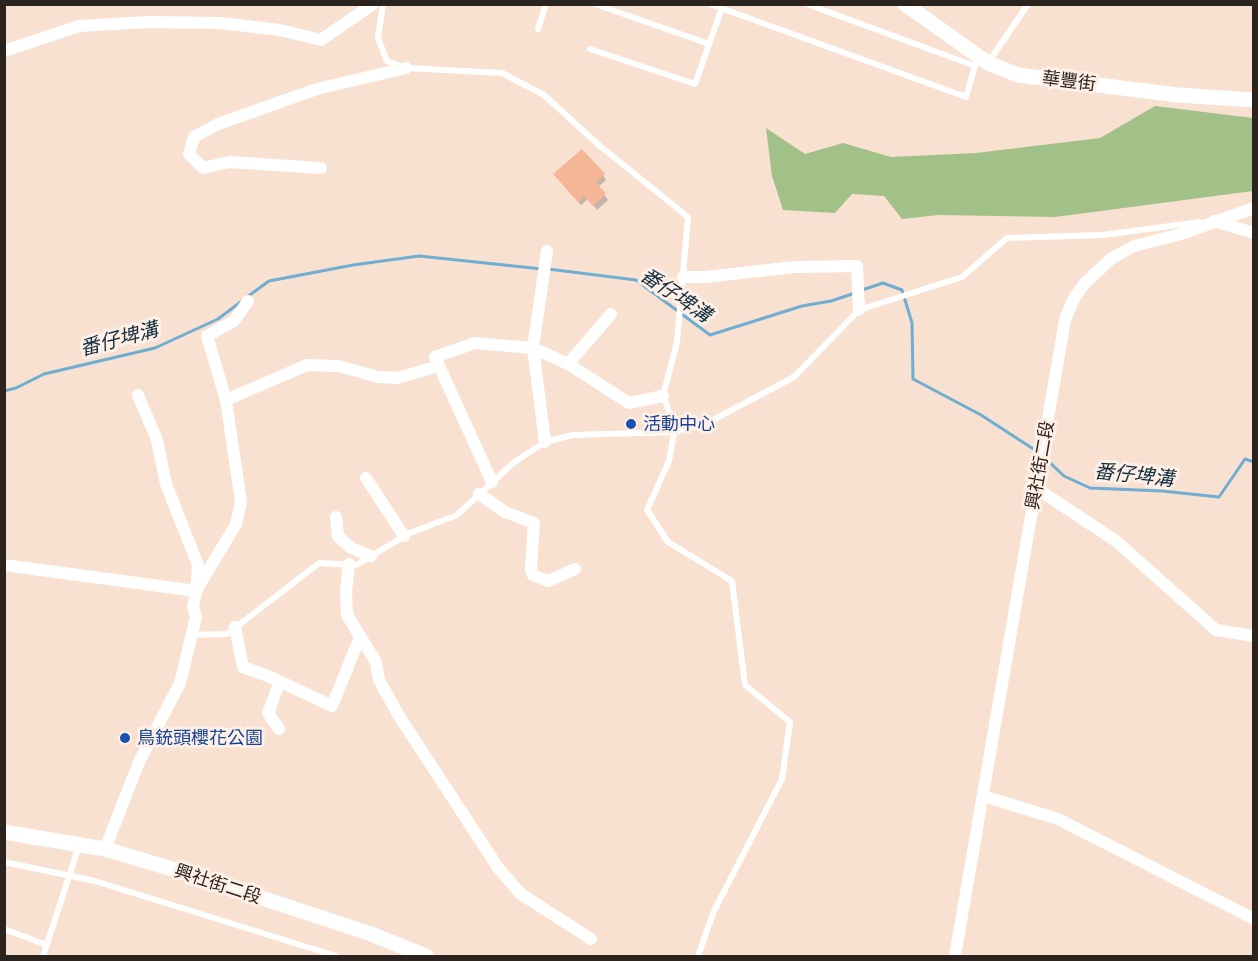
<!DOCTYPE html>
<meta charset="utf-8">
<style>
body{margin:0}
#map{position:relative;width:1258px;height:961px;overflow:hidden;background:#f8e1d0;font-family:"Exo 2",sans-serif}
canvas{display:block}
.frame{position:absolute;inset:0;border:6px solid #2b231d;pointer-events:none}
</style>
<div id="map">
<canvas width="1258" height="961"></canvas>
<div class="frame"></div>
</div>
<script>
const ctx = document.querySelector('canvas').getContext('2d');
ctx.lineJoin = 'round';
function fillPath(path, color) {
  ctx.fillStyle = color;
  ctx.fill(path, 'evenodd');
}
function poly(rows) {
  const path = new Path2D();
  for (const r of rows) {
    path.moveTo(r[0], r[1]);
    for (let i = 2; i < r.length; i += 2) path.lineTo(r[i], r[i + 1]);
  }
  return path;
}
function stroke(path, color, width, dash) {
  ctx.strokeStyle = color;
  ctx.lineWidth = width;
  ctx.lineCap = dash ? 'butt' : 'round';
  ctx.setLineDash(dash || []);
  ctx.stroke(path);
}
function drawText(font, color, halo, rows, align = 'center') {
  ctx.font = font + ' "Exo 2","Noto Sans TC",sans-serif';
  ctx.lineWidth = 6;
  ctx.setLineDash([]);
  ctx.textBaseline = 'middle';
  ctx.strokeStyle = halo;
  ctx.fillStyle = color;
  for (const [text, x, y, turn = 0] of rows) {
    ctx.save();
    ctx.translate(x, y);
    ctx.rotate((+turn || 0) * Math.PI / 180);
    ctx.textAlign = isNaN(turn) ? turn : align;
    if (halo) ctx.strokeText(text, 0, 0);
    ctx.fillText(text, 0, 0);
    ctx.restore();
  }
}
fillPath(poly([
 [1155,106,1253,118,1253,191,1055,217,938,215,902,219,884,196,852,194,835,213,783,210,772,176,766,128,805,154,843,143,891,157,976,153,1100,138]
]), '#a2c189');
fillPath(poly([
 [603,175,606,180,598,187,608,200,597,210,588,199,581,205,558,179]
]), '#0003');
stroke(poly([
 [548,269,636,280,710,335,802,306,831,301,855,293],
 [862,290,883,283,902,290,912,323,913,379,981,415,1038,452],
 [247,297,269,281,353,265,419,256,542,269],
 [4,391,16,388,44,374,155,348,218,319,242,301],
 [1045,458,1064,476,1090,488,1162,491,1219,497,1245,459,1254,462]
]), '#70add3', 3);
fillPath(poly([
 [582,149,605,174,596,182,606,194,593,206,584,196,578,202,553,174]
]), '#f5b698');
stroke(poly([
 [383,4,378,38,387,61,406,68,502,73,544,95,600,146,688,217,677,342,663,396,675,427,669,461,647,510,668,542,732,581,745,685,790,722,782,779,714,911,698,956],
 [595,4,709,44],
 [710,4,966,97,975,66,981,58],
 [807,4,975,66],
 [538,29,546,4],
 [590,49,695,84,723,5],
 [988,63,1028,4],
 [192,635,227,634,319,563,356,565,410,533,457,515,513,463,545,442,573,435,674,432,711,421,794,377,859,310,962,277,1007,238,1103,235,1200,222],
 [4,862,95,881,336,956],
 [4,929,47,945],
 [43,956,79,846]
]), '#fff', 6);
stroke(poly([
 [4,51,79,26,149,22,220,23,280,30,321,40,373,4],
 [321,168,229,162,203,168,189,154,194,137,218,124,317,89,406,68],
 [1214,221,1254,233],
 [683,277,706,277,795,267,857,266,859,310],
 [568,364,611,314],
 [138,395,157,440,166,484,198,565,196,591,236,524,241,502,226,400,207,336,234,321,248,301],
 [226,400,307,365,339,366,378,377,397,378,439,366],
 [545,442,533,348,547,251],
 [366,478,404,536],
 [492,482,435,357,475,343,533,348,568,364,629,403,663,396],
 [1036,488,1116,541,1216,630,1254,636],
 [479,494,505,512,534,523,531,569,533,575,548,581,575,569],
 [336,517,338,536,351,548,371,556],
 [349,564,346,591,347,615,376,662,379,680,399,716,499,869,521,894,591,939],
 [4,565,196,591,193,607,196,617,180,683,139,762,105,849],
 [235,627,243,667,268,676,332,706,360,637],
 [279,729,268,713,280,682],
 [983,796,1058,819,1254,919],
 [955,956,1065,320,1073,300,1084,284,1112,258,1134,246,1181,234,1254,208]
]), '#fff', 12);
stroke(poly([
 [905,4,988,63,1018,75,1178,95,1254,100],
 [4,832,105,849,189,874,371,934,426,956]
]), '#fff', 15);
for (const [x, y, r, color] of [
 [631,424,6,"#1a4fb4"],
 [125,738,6,"#1a4fb4"]
]) {
  const dot = new Path2D();
  dot.arc(x, y, r, 0, 2 * Math.PI);
  ctx.fillStyle = color;
  ctx.fill(dot);
  stroke(dot, '#fef0e6', 2);
}
drawText('18px', '#2b231d', '#fef0e6', [
 ["華豐街",1069,81,7],
 ["興社街二段",1040,465,-80],
 ["興社街二段",218,884,18]
]);
drawText('18px', '#164399', '#fef0e6', [
 ["活動中心",643,424],
 ["鳥銃頭櫻花公園",137,738]
], 'left');
drawText('italic 20px', '#112d3e', '#fef0e6', [
 ["番仔埤溝",676,295,34],
 ["番仔埤溝",119,339,-15],
 ["番仔埤溝",1134,475,6]
]);
</script>
